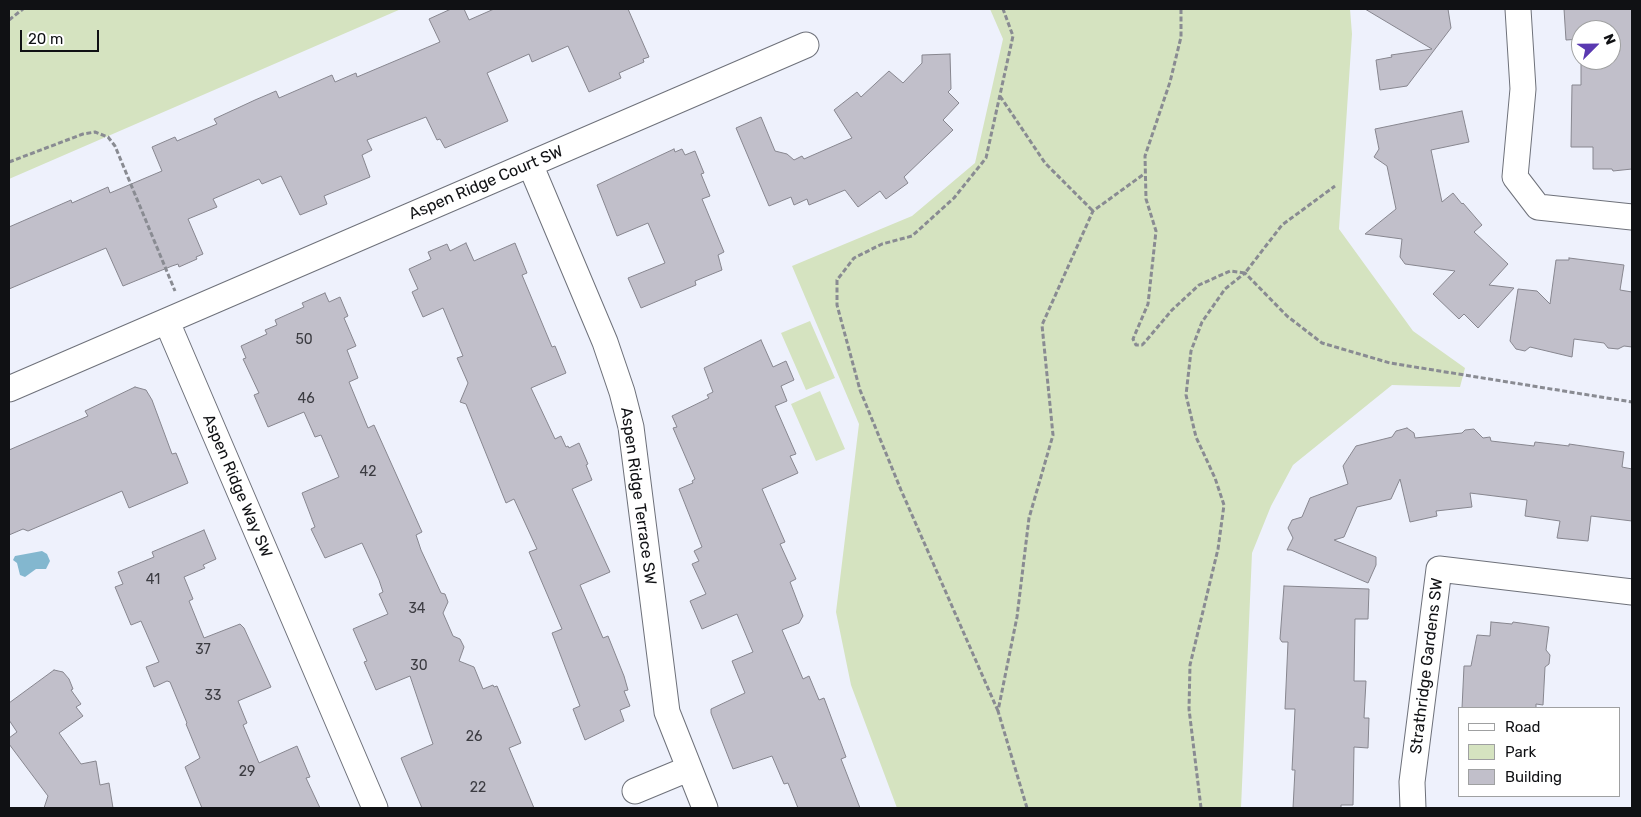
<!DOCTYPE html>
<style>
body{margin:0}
#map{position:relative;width:1641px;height:817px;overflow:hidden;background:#eef1fc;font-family:Rubik,sans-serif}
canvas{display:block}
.frame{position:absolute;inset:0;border:10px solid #101114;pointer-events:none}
.legend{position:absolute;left:1458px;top:707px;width:162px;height:90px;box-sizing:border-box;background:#fff;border:1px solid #9fa0a1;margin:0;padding:6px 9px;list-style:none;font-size:15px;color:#101114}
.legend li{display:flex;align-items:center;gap:10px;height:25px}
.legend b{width:25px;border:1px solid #9fa0a1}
.north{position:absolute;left:1571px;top:20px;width:50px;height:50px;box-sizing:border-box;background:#fff;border:1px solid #9fa0a1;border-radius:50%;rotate:67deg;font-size:14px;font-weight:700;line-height:20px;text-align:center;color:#101114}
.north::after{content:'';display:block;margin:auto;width:18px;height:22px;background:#5a39b1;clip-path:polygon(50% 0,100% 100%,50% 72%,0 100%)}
.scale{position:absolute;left:20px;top:30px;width:79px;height:22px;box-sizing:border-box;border:2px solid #101114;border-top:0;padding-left:6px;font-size:15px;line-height:18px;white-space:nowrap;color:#101114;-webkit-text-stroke:4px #fff;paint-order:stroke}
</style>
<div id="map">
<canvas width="1641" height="817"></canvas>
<div class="frame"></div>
<ul class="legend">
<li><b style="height:6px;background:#fff"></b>Road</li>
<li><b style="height:14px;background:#d5e3c0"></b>Park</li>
<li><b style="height:14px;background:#c1bfca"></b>Building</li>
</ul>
<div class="north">N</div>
<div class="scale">20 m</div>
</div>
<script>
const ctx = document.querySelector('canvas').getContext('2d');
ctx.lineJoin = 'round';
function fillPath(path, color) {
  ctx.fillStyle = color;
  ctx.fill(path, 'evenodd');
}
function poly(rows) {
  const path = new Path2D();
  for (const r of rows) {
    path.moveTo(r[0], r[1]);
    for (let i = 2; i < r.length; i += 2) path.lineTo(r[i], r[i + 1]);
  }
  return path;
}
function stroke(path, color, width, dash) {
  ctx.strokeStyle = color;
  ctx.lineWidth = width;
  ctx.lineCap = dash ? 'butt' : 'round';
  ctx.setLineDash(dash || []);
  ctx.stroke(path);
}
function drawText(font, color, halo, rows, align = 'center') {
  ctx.font = font + ' Rubik,sans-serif';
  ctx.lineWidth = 4;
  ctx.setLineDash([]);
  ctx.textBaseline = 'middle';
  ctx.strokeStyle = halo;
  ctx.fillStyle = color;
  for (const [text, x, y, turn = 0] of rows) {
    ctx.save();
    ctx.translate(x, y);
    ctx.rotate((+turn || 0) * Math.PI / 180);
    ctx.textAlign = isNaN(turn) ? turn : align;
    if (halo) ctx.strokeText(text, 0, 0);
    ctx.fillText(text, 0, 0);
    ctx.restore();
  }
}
fillPath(poly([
 [9,9,401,9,9,179],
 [990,9,1350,9,1352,34,1339,229,1413,331,1465,368,1460,387,1392,385,1293,465,1271,506,1252,553,1241,808,897,808,851,685,836,612,859,424,792,266,912,216,975,163,1003,39],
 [810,321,835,378,806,390,781,333],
 [820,391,845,449,816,461,791,404]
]), '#d5e3c0');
fillPath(poly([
 [42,551,47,554,50,561,46,569,36,569,25,577,20,575,17,563,13,560,15,556]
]), '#83b7cf');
const building = poly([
 [451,9,464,9,469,20,494,9,628,9,649,57,643,59,644,62,619,73,621,78,589,92,568,46,532,62,529,54,487,73,508,121,445,148,440,139,437,140,426,117,367,140,372,150,362,155,370,177,324,196,327,204,300,215,281,176,262,184,259,179,213,199,217,207,188,219,203,254,196,257,197,259,179,267,178,264,172,266,123,286,106,248,9,289,9,227,71,200,72,203,108,187,110,193,162,171,152,147,175,137,177,141,217,124,214,119,255,100,276,91,279,98,332,75,335,82,356,73,357,77,440,42,429,19,451,9],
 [1365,9,1448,9,1451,28,1407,86,1380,90,1376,60,1392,57,1391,55,1432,49,1365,9],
 [1564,9,1632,9,1632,169,1613,171,1612,169,1593,169,1593,147,1571,147,1572,85,1581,85,1581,39,1566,40,1564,9],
 [1581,30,1611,30,1611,60,1581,60,1581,30],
 [950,54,951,89,948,92,959,103,943,120,953,130,904,177,908,183,886,199,880,191,858,207,845,190,809,205,807,199,794,205,791,197,769,206,736,128,761,117,775,151,787,154,794,160,802,156,804,159,852,138,834,110,848,99,857,92,861,97,889,71,903,83,922,63,922,55,950,54],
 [1462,111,1469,142,1431,150,1442,202,1453,193,1462,204,1463,203,1482,225,1474,232,1508,264,1489,285,1514,288,1478,328,1464,314,1459,319,1433,294,1455,271,1405,264,1400,257,1402,239,1365,234,1396,209,1387,166,1374,157,1379,149,1375,129,1462,111],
 [674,149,675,152,682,149,685,155,695,151,704,173,701,174,710,196,702,199,724,252,718,255,722,270,695,281,696,285,641,308,628,278,665,263,648,223,617,236,597,185,674,149],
 [466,243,474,261,515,243,527,273,522,275,552,347,555,346,566,373,531,388,555,439,561,436,566,447,568,446,569,448,579,443,588,464,586,465,592,480,572,489,610,572,580,585,603,638,608,636,624,676,628,690,624,691,630,706,620,710,624,721,585,740,573,709,580,706,552,633,562,629,529,552,537,549,514,499,506,503,466,404,460,402,468,383,457,358,463,356,443,308,423,317,412,292,418,289,409,269,431,259,428,252,447,244,450,251,466,243],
 [1569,258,1624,265,1620,290,1632,292,1632,347,1624,346,1618,349,1608,348,1604,343,1574,339,1572,357,1530,347,1525,351,1516,349,1510,341,1518,289,1537,291,1550,304,1556,260,1569,260,1569,258],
 [325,293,329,302,340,297,348,316,344,318,356,346,347,350,358,378,349,382,368,428,374,425,422,532,416,535,421,550,441,593,445,594,448,602,443,613,453,636,460,639,464,647,459,661,474,667,483,689,493,685,494,687,497,686,521,743,509,748,534,808,422,808,403,763,401,758,433,744,410,676,376,690,364,662,367,661,353,629,388,614,379,594,383,592,379,580,362,543,325,558,311,529,315,527,302,493,339,477,321,435,315,437,304,412,268,427,254,395,259,393,243,359,246,358,241,346,267,334,265,330,277,325,275,320,304,307,302,303,325,293],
 [761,340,773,367,786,361,794,380,781,386,787,401,775,406,796,454,790,456,798,473,762,489,785,542,780,544,796,579,790,582,803,616,799,623,782,630,803,679,809,676,819,700,824,698,846,757,841,759,860,808,798,808,788,783,784,784,772,756,733,769,711,713,711,709,745,693,732,661,753,652,737,614,702,629,690,601,706,594,692,564,699,561,694,551,702,547,679,489,693,483,692,481,695,479,673,428,677,427,672,416,709,398,707,395,713,392,704,368,761,340],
 [135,387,146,390,152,400,172,454,176,453,188,483,129,508,122,491,28,531,23,529,9,535,9,450,88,416,85,411,135,387],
 [1407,428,1414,433,1415,438,1462,433,1465,430,1474,429,1483,438,1490,437,1491,441,1534,446,1535,442,1569,446,1569,444,1624,452,1622,467,1632,469,1632,521,1591,516,1588,541,1557,538,1560,521,1525,516,1527,500,1470,493,1472,507,1436,511,1437,516,1410,522,1400,479,1391,499,1357,507,1344,537,1334,540,1376,557,1376,565,1368,583,1291,550,1287,550,1293,538,1288,528,1292,520,1302,517,1310,498,1348,484,1343,466,1356,446,1392,437,1396,431,1407,428],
 [204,530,216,559,203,565,205,568,184,577,193,599,189,601,204,638,240,624,244,628,271,687,238,701,247,723,243,725,259,763,297,746,310,777,306,778,320,808,202,808,185,767,200,758,186,724,187,723,170,682,167,681,154,687,146,667,159,662,141,621,131,625,115,587,123,584,118,572,154,557,152,552,204,530],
 [1284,586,1369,589,1368,619,1355,619,1354,681,1366,681,1364,718,1369,718,1368,748,1354,747,1353,805,1341,805,1341,808,1293,808,1295,770,1292,770,1295,709,1285,709,1288,642,1282,642,1280,639,1284,586],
 [1491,622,1512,624,1513,622,1549,627,1546,650,1550,655,1549,664,1545,667,1543,705,1536,704,1536,708,1462,708,1464,666,1471,666,1477,635,1490,636,1491,622],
 [54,670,63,672,69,679,73,689,71,690,81,704,76,707,83,716,59,733,81,764,96,761,100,785,109,783,113,808,44,808,48,796,9,744,9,738,17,732,9,720,9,703,54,670]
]);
fillPath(building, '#c1bfca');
stroke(building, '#87868f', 1);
const minor = poly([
 [1518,9,1523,89,1515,177,1538,207,1632,217],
 [530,164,605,342,622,392,631,427,667,712,705,808],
 [167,322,375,808],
 [9,389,806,45],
 [635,791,688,769],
 [1413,808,1412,782,1439,569,1632,592]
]);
stroke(minor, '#6e717a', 27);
stroke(poly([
 [1181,9,1181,37,1170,82,1145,156,1146,199,1156,231,1148,304,1133,339,1136,345,1142,345,1145,342,1172,310,1199,285,1230,271,1245,273,1282,225,1335,186],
 [9,20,23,9],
 [1000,96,1045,163,1093,211],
 [9,162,83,134,95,132,108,137,115,146,175,291],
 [998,711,901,490,860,390,837,305,837,280,854,258,882,244,912,236,954,198,986,158,1013,36,1003,9],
 [1027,808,998,711,1017,617,1029,518,1053,435,1042,325,1093,211,1144,174],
 [1201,808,1189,709,1190,665,1218,549,1224,505,1215,478,1196,437,1186,395,1191,351,1202,322,1225,289,1245,273,1287,316,1322,343,1390,363,1632,402]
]), '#898b92', 3, [5, 2.5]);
stroke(minor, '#fff', 25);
drawText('14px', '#3c3c42', null, [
 ["50",304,340],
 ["46",306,399],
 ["42",368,472],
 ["41",153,580],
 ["34",417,609],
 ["37",203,650],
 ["30",419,666],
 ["33",213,696],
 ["26",474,737],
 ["29",247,772],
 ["22",478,788]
]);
drawText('16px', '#101114', '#fff', [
 ["Aspen Ridge Court SW",486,183,-23],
 ["Aspen Ridge Way SW",237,486,67],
 ["Aspen Ridge Terrace SW",638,496,82],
 ["Strathridge Gardens SW",1427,666,-83]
]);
</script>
